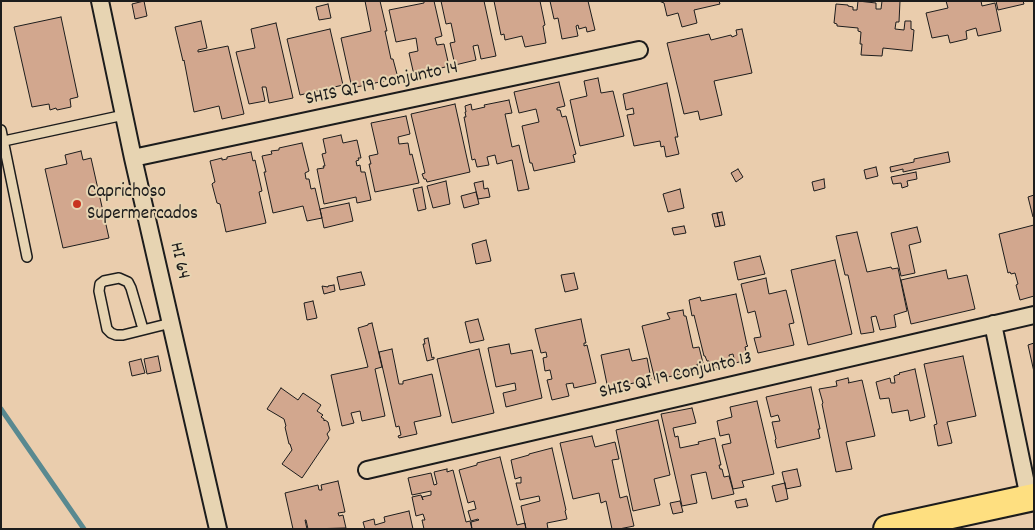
<!DOCTYPE html>
<style>
body{margin:0}
#map{position:relative;width:1035px;height:530px;overflow:hidden;background:#eacdad;font-family:Dekko,sans-serif}
canvas{display:block}
.frame{position:absolute;inset:0;border:2px solid #1c1c1c;pointer-events:none}
</style>
<div id="map">
<canvas width="1035" height="530"></canvas>
<div class="frame"></div>
</div>
<script>
const ctx = document.querySelector('canvas').getContext('2d');
ctx.lineJoin = 'round';
function poly(rows) {
  const path = new Path2D();
  for (const r of rows) {
    path.moveTo(r[0], r[1]);
    for (let i = 2; i < r.length; i += 2) path.lineTo(r[i], r[i + 1]);
  }
  return path;
}
function stroke(path, color, width, dash) {
  ctx.strokeStyle = color;
  ctx.lineWidth = width;
  ctx.lineCap = dash ? 'butt' : 'round';
  ctx.setLineDash(dash || []);
  ctx.stroke(path);
}
function fillPath(path, color) {
  ctx.fillStyle = color;
  ctx.fill(path, 'evenodd');
}
function drawText(font, color, halo, rows, align = 'center') {
  ctx.font = font + ' Dekko,sans-serif';
  ctx.lineWidth = 4;
  ctx.setLineDash([]);
  ctx.textBaseline = 'middle';
  ctx.strokeStyle = halo;
  ctx.fillStyle = color;
  for (const [text, x, y, turn = 0] of rows) {
    ctx.save();
    ctx.translate(x, y);
    ctx.rotate((+turn || 0) * Math.PI / 180);
    ctx.textAlign = isNaN(turn) ? turn : align;
    if (halo) ctx.strokeText(text, 0, 0);
    ctx.fillText(text, 0, 0);
    ctx.restore();
  }
}
stroke(poly([
 [1,409,84,529]
]), '#598990', 5);
const building = poly([
 [144,1,147,16,135,19,132,4,144,1],
 [365,1,380,1,387,31,385,31,391,59,393,59,398,78,352,88,341,38,371,31,365,1],
 [424,1,434,1,442,36,435,38,437,45,444,44,449,66,414,75,409,53,418,51,416,38,396,42,389,10,424,3,424,1],
 [441,1,484,1,496,56,481,59,478,45,473,46,476,60,455,65,450,43,455,42,451,23,446,24,441,1],
 [494,1,540,1,545,25,543,26,546,43,525,47,522,36,505,40,504,34,501,35,494,1],
 [550,1,588,1,595,30,587,32,586,27,579,29,578,25,576,26,578,36,562,39,558,18,554,19,550,1],
 [659,1,719,1,720,4,694,10,697,23,682,27,678,13,667,16,664,3,659,1],
 [858,1,876,3,876,9,881,9,882,1,900,1,899,22,896,22,895,29,904,30,905,21,911,21,911,29,914,30,912,51,883,48,882,56,861,55,862,44,860,44,861,32,858,31,858,28,837,26,837,24,834,23,836,4,848,5,848,6,853,7,853,10,857,10,858,1],
 [946,1,981,1,982,6,995,3,1001,31,978,36,976,28,966,31,967,39,950,43,948,35,932,38,926,13,948,8,946,1],
 [996,1,1023,1,1024,4,998,10,996,1],
 [328,4,331,18,319,20,316,7,328,4],
 [61,17,78,97,70,99,71,107,57,110,56,108,50,110,49,104,32,107,14,27,61,17],
 [201,21,207,48,198,50,198,52,228,46,244,114,222,119,219,106,194,112,184,60,183,61,175,27,201,21],
 [276,23,293,98,269,103,266,87,262,87,265,101,249,104,236,52,255,48,251,29,276,23],
 [330,29,343,85,300,95,287,39,330,29],
 [742,29,752,73,714,81,722,115,700,120,698,111,684,114,667,43,709,34,711,40,731,35,732,37,737,35,736,30,742,29],
 [598,78,601,93,613,91,624,136,580,146,570,100,587,96,584,81,598,78],
 [559,82,565,106,557,108,557,110,560,110,562,117,566,116,576,154,573,155,575,162,534,171,532,163,530,163,522,126,539,122,536,109,519,113,514,92,559,82],
 [667,83,678,137,675,137,679,154,666,157,664,146,661,147,660,141,634,146,627,115,634,114,633,108,626,110,623,94,667,83],
 [509,100,512,113,505,114,512,147,519,145,529,189,518,191,512,160,497,164,495,155,487,157,489,165,477,167,475,159,472,160,464,117,466,117,465,112,466,112,465,106,471,104,472,110,485,107,484,105,509,100],
 [455,104,470,172,427,182,426,179,424,179,422,174,425,173,411,114,455,104],
 [406,116,410,134,398,137,399,144,408,143,410,155,412,154,419,183,375,192,369,164,371,164,369,156,378,154,371,123,406,116],
 [341,135,343,143,357,140,361,158,358,158,359,160,356,161,357,166,360,165,361,172,365,172,371,200,357,203,356,197,324,204,317,169,324,168,323,166,325,166,322,154,326,153,323,139,341,135],
 [302,143,309,171,305,173,306,179,309,179,311,189,315,188,322,218,307,221,303,206,273,213,264,172,266,172,262,156,272,154,271,151,279,150,279,148,302,143],
 [81,151,83,160,91,158,109,238,63,248,45,169,67,164,65,155,81,151],
 [251,152,253,161,255,160,262,191,259,192,266,223,226,232,220,204,217,203,212,184,213,183,215,182,210,161,222,158,222,160,227,159,227,157,251,152],
 [948,152,950,162,903,172,903,169,891,172,890,167,914,162,914,159,948,152],
 [876,167,878,176,866,179,864,170,876,167],
 [738,169,743,177,736,182,731,173,738,169],
 [916,172,917,179,907,181,908,186,902,188,901,183,893,184,891,177,916,172],
 [824,179,825,188,814,191,812,182,824,179],
 [446,181,450,204,433,208,427,186,446,181],
 [483,181,484,189,488,188,490,197,478,199,474,183,483,181],
 [422,187,426,209,418,211,413,189,422,187],
 [680,189,684,208,668,212,663,194,680,189],
 [476,192,479,204,464,208,461,196,476,192],
 [1034,195,1034,217,1033,217,1028,197,1034,195],
 [349,203,353,221,324,228,320,209,349,203],
 [722,212,725,225,720,226,717,213,722,212],
 [717,213,720,226,715,227,712,214,717,213],
 [1034,225,1034,296,1020,300,1016,285,1018,284,1015,273,1011,274,1010,272,1008,273,999,234,1034,225],
 [684,226,686,233,674,235,672,228,684,226],
 [917,227,921,242,909,245,915,273,901,276,891,233,917,227],
 [857,232,867,272,891,267,892,269,898,268,907,311,894,315,896,327,880,330,876,316,871,317,874,332,861,334,848,275,845,275,836,236,857,232],
 [486,240,491,261,476,264,472,244,486,240],
 [760,256,765,274,738,280,734,262,760,256],
 [835,260,852,334,808,345,791,270,835,260],
 [946,270,948,279,967,275,975,309,911,324,901,280,946,270],
 [361,272,365,285,340,290,337,277,361,272],
 [574,273,578,289,565,292,561,275,574,273],
 [766,278,769,294,786,290,794,323,789,324,794,345,758,353,754,338,761,337,755,311,748,313,741,284,766,278],
 [334,285,335,291,324,294,322,286,328,287,328,286,334,285],
 [736,294,747,345,748,346,745,347,748,360,735,363,733,354,729,355,731,364,711,369,709,361,707,361,705,356,704,356,694,315,692,316,689,300,700,297,701,301,736,294],
 [313,301,317,318,307,320,304,303,313,301],
 [683,310,684,316,686,316,693,348,699,347,703,363,697,364,698,370,655,380,642,326,670,319,667,313,683,310],
 [478,319,484,340,470,343,465,322,478,319],
 [581,319,586,343,584,343,584,346,587,345,596,383,574,388,573,383,566,384,569,396,552,400,547,380,552,379,550,370,545,371,543,358,547,357,546,352,541,353,535,329,581,319],
 [372,323,382,367,375,369,385,416,362,421,360,411,351,413,354,423,342,426,331,375,368,367,358,328,368,325,368,324,372,323],
 [428,338,432,358,434,357,434,359,427,361,423,344,425,344,424,339,428,338],
 [1034,343,1034,372,1028,345,1034,343],
 [509,344,511,354,532,350,542,398,506,407,503,393,516,390,515,383,496,387,488,348,509,344],
 [392,349,399,384,403,384,403,381,432,374,441,416,414,422,417,434,399,438,398,436,401,435,399,426,396,427,379,352,392,349],
 [479,349,494,413,452,423,437,359,479,349],
 [629,349,632,361,647,358,651,379,608,389,601,355,629,349],
 [158,356,161,371,147,374,144,359,158,356],
 [963,356,976,416,947,422,952,443,938,446,934,425,937,424,924,364,963,356],
 [141,359,145,373,132,376,129,362,141,359],
 [915,369,925,417,910,421,908,410,892,413,889,398,880,399,876,382,890,378,891,383,895,383,894,376,900,374,899,373,915,369],
 [848,378,849,382,848,383,862,380,875,436,846,442,852,469,836,472,822,404,823,403,819,389,837,386,836,381,848,378],
 [811,387,820,429,818,429,820,438,777,448,775,440,776,439,772,422,780,421,778,415,771,417,766,397,811,387],
 [281,388,298,400,303,393,321,405,317,411,323,415,321,417,324,419,324,421,325,420,328,422,330,430,327,434,329,438,302,478,282,464,292,450,290,444,289,444,285,427,286,426,284,419,267,409,281,388],
 [757,401,774,474,742,481,744,487,733,489,722,445,731,443,729,434,720,436,717,421,732,417,730,407,757,401],
 [692,408,696,423,673,428,675,437,678,436,680,448,699,444,698,442,715,438,721,465,719,465,720,469,722,469,724,477,729,476,734,494,712,499,706,472,691,475,697,503,682,506,661,414,692,408],
 [658,420,670,475,654,479,660,505,633,511,616,430,658,420],
 [592,436,595,447,615,442,619,459,612,460,620,498,627,496,634,526,619,529,612,529,606,501,601,503,599,493,573,499,560,443,592,436],
 [552,448,566,510,565,511,567,519,547,523,548,529,526,529,521,506,540,501,539,496,520,500,516,483,521,483,521,477,515,479,511,460,529,455,529,454,552,448],
 [500,457,517,525,525,523,526,529,472,529,471,522,479,520,478,519,471,521,468,511,476,509,474,501,468,503,459,470,477,465,477,463,500,457],
 [447,469,447,472,453,470,466,522,470,521,472,529,424,529,422,520,425,520,423,514,416,516,412,497,421,495,423,500,422,497,431,495,431,491,412,495,408,478,431,473,434,485,437,484,434,472,447,469],
 [797,469,801,486,786,489,782,472,797,469],
 [338,481,345,512,338,513,339,516,343,515,346,528,308,529,306,520,305,520,307,529,293,529,285,493,318,485,319,490,322,490,321,485,338,481],
 [785,483,788,499,776,502,772,486,785,483],
 [746,499,748,506,737,508,735,501,746,499],
 [680,501,683,512,673,514,670,503,680,501],
 [409,511,413,529,365,529,363,522,374,519,375,525,385,522,384,517,409,511]
]);
fillPath(building, '#d2a78e');
stroke(building, '#1c1c1c', 1);
const lane = poly([
 [1,130,27,257],
 [4,141,124,115],
 [143,329,131,288,128,282,119,278,104,281,100,284,99,291,107,329,111,333,116,335,123,335,171,323]
]);
const street = poly([
 [100,1,133,158,218,529],
 [133,158,639,50],
 [993,324,1029,498],
 [367,470,1034,315]
]);
const primary = poly([
 [887,529,1034,497]
]);
stroke(lane, '#1c1c1c', 12);
stroke(street, '#1c1c1c', 20);
stroke(primary, '#1c1c1c', 30);
stroke(lane, '#e7d4b2', 9);
stroke(street, '#e7d4b2', 16);
stroke(primary, '#fedf80', 26);
for (const [x, y, r, color] of [
 [77,204,5,"#c8321e"]
]) {
  const dot = new Path2D();
  dot.arc(x, y, r, 0, 2 * Math.PI);
  ctx.fillStyle = color;
  ctx.fill(dot);
  stroke(dot, '#e7d4b2', 2);
}
drawText('19px', '#1c1c1c', '#e7d4b2', [
 ["SHIS QI 19 Conjunto 14",382,85,-12],
 ["HI 64",178,261,77],
 ["SHIS QI 19 Conjunto 13",676,377,-13]
]);
drawText('19px', '#1c1c1c', '#e7d4b2', [
 ["Caprichoso",87,193],
 ["Supermercados",87,215]
], 'left');
</script>
